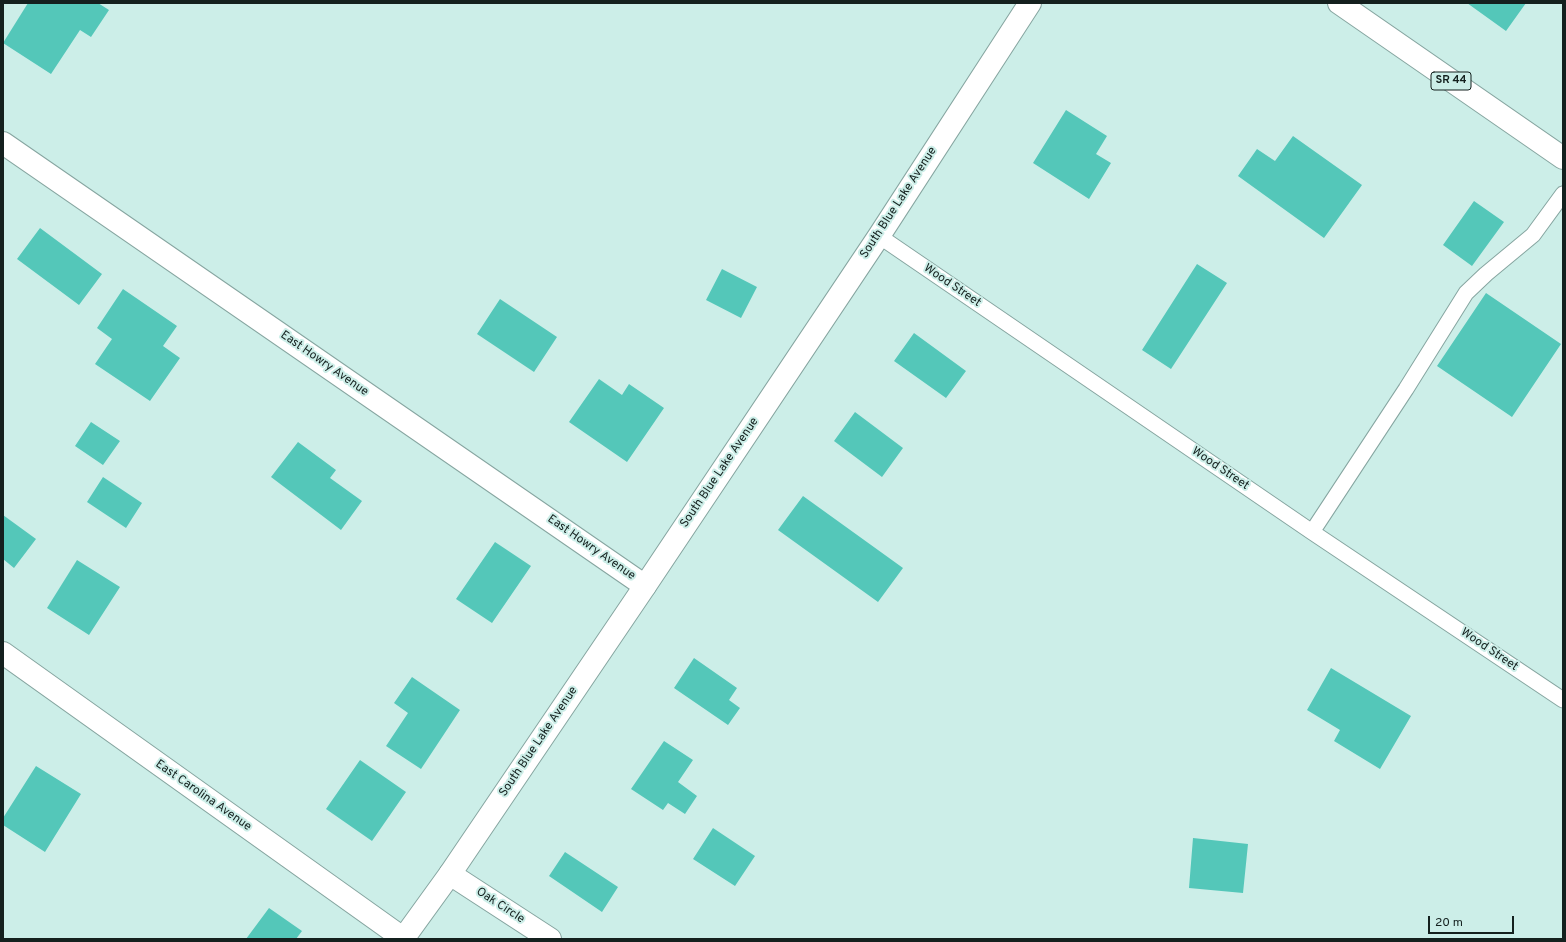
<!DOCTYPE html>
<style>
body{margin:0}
#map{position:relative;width:1566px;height:942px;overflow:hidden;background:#cceee8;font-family:Overpass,sans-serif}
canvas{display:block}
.frame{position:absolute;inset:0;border:4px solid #14201e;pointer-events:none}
.scale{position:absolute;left:1428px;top:916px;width:86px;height:18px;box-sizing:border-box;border:2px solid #14201e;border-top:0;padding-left:5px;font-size:12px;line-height:14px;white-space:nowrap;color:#14201e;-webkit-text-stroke:3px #cceee8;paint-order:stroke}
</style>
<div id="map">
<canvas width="1566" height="942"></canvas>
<div class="frame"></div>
<div class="scale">20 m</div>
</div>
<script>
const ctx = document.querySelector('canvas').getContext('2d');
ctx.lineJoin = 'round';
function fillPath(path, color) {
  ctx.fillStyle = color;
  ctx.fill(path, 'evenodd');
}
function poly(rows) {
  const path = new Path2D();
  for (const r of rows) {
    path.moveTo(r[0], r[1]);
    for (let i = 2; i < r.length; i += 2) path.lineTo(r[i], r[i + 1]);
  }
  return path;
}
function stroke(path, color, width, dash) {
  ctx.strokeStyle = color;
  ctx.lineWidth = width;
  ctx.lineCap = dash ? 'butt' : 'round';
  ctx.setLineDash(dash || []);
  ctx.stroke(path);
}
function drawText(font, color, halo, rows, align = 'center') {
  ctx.font = font + ' Overpass,sans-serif';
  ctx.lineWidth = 4;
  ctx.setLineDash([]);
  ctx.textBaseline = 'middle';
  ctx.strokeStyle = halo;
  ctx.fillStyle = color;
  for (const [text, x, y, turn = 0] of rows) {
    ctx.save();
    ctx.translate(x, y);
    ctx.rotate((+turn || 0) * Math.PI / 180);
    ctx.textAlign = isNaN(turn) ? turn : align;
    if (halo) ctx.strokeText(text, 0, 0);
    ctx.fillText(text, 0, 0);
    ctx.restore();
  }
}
fillPath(poly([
 [28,3,98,3,109,10,91,37,80,30,51,74,3,43],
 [1467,3,1526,3,1506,31],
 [1066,110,1107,136,1096,154,1111,163,1089,199,1033,163],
 [1293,136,1362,185,1324,238,1238,176,1257,149,1275,161],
 [1474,201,1504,222,1472,266,1443,245],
 [40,228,102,274,79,305,17,259],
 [1197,264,1227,283,1171,369,1142,350],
 [722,269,757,287,741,318,706,300],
 [123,289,177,326,163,346,180,358,150,401,95,364,112,339,97,328],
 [1486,293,1561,344,1512,417,1437,366],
 [500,299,557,337,534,372,477,334],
 [914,333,966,371,946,398,894,361],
 [599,379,622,395,629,384,664,408,627,462,569,422],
 [855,412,903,448,882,477,834,441],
 [91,422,120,441,103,465,75,446],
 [298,442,336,470,330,478,362,501,341,530,271,477],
 [103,477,142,503,126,528,87,502],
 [803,496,903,568,878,602,778,530],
 [3,515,36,539,14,568,3,559],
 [495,542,531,566,492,623,456,599],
 [77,560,120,587,89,635,47,608],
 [694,658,737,688,729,700,740,708,728,725,674,688],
 [1331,668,1411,716,1380,769,1334,741,1340,730,1307,710],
 [412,677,460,710,421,769,386,746,408,713,394,703],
 [664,741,693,760,678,782,697,796,685,814,668,803,663,810,631,789],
 [360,760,406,792,372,841,326,809],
 [36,766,81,794,45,852,3,825,3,818],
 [713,828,755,856,735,886,693,859],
 [1193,838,1248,844,1243,893,1189,888],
 [565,852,618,887,602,912,549,876],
 [269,908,302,931,296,939,246,939]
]), '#54c7b9');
const service = poly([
 [879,236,1312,532,1563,700],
 [1312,532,1406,389,1466,293,1486,274,1533,235,1563,194]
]);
const minor = poly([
 [3,143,645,586],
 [3,653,404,939],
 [450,874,550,939]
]);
const secondary = poly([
 [403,939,450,874,645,586,879,236,1030,3]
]);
const primary = poly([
 [1339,3,1563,158]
]);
stroke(service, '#86a5a0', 17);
stroke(minor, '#86a5a0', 24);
stroke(secondary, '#86a5a0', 24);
stroke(primary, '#86a5a0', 24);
stroke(service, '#fff', 15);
stroke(minor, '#fff', 22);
stroke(secondary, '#fff', 22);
stroke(primary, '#fff', 22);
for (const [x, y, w] of [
 [1451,81,40]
]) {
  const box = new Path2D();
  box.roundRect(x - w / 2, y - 9, w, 18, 3);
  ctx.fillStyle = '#cceee8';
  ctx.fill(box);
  stroke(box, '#14201e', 1);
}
drawText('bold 11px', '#14201e', null, [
 ["SR 44",1451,81]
]);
drawText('12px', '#14201e', '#cceee8', [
 ["South Blue Lake Avenue",899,203,-57],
 ["Wood Street",952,286,34],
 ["East Howry Avenue",324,364,35],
 ["Wood Street",1220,469,34],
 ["South Blue Lake Avenue",720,473,-56],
 ["East Howry Avenue",591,548,35],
 ["Wood Street",1489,650,34],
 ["South Blue Lake Avenue",539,742,-56],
 ["East Carolina Avenue",203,796,35],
 ["Oak Circle",500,906,33]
]);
</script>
